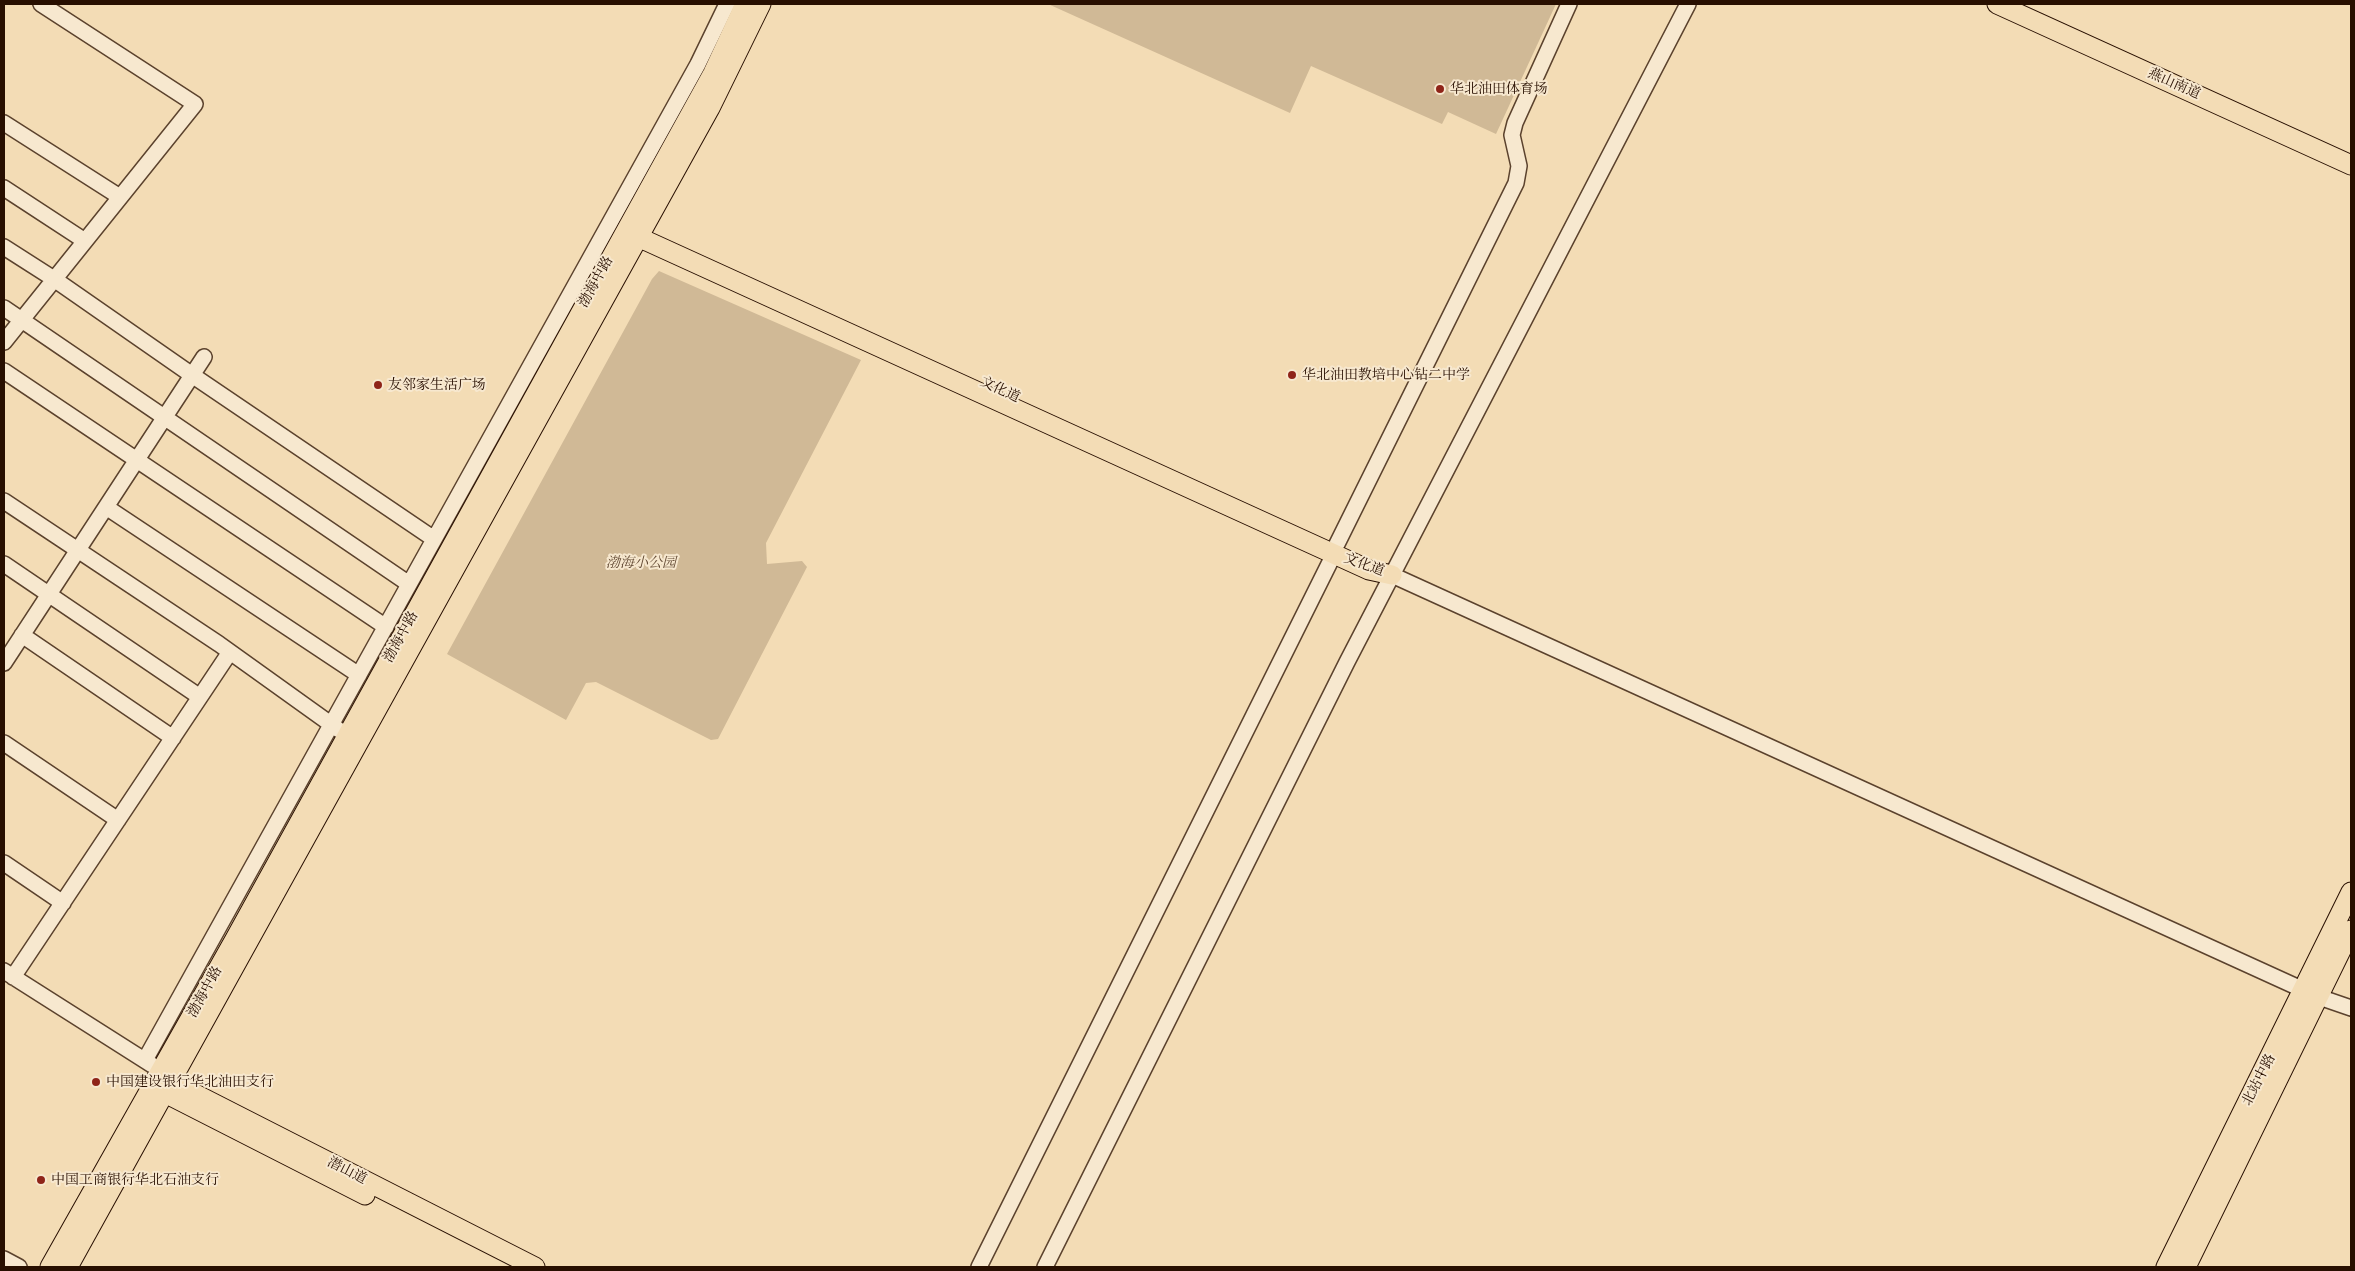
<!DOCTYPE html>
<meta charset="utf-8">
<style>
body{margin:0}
#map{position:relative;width:2355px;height:1271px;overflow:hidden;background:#f3dcb5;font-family:"Old Standard TT",serif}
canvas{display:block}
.frame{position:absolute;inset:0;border:5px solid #280f00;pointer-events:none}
</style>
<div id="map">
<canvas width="2355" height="1271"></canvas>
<div class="frame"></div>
</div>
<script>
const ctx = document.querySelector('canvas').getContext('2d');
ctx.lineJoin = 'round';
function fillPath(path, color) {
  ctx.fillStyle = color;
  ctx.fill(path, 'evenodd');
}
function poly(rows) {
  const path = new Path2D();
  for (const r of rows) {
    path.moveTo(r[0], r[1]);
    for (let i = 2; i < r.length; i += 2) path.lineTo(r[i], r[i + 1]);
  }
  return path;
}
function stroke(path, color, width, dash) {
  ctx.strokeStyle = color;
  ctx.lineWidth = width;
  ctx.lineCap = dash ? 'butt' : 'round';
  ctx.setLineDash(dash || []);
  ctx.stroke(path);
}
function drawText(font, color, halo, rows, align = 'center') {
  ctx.font = font + ' "Old Standard TT","Noto Serif SC",serif';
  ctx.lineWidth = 4;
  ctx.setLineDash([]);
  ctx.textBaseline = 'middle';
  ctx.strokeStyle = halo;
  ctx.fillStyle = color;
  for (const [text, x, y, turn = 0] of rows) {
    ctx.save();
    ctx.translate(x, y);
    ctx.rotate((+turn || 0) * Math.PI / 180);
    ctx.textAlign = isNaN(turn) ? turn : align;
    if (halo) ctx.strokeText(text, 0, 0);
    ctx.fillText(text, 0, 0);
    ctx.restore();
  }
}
fillPath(poly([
 [1048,4,1556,4,1496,134,1448,112,1442,124,1311,66,1290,113],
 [659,271,861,360,766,543,767,564,802,561,807,567,718,739,711,740,596,682,586,683,566,720,447,654,652,279]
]), '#d0b996');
const minor = poly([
 [4,123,120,197],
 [4,188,85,241],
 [4,247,54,279,192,375,434,539],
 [4,308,409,584],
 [4,342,195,104,41,4],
 [4,371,386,627],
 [4,501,219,644,339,730],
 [106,507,359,675],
 [1337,544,1516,183,1519,166,1512,135,1515,123,1569,4],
 [4,564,200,697],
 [1392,575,2319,997,2351,1008],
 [22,635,173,738],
 [4,663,204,357],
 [4,743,118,820],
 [4,863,63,903],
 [4,971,152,1065],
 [13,977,230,652],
 [145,1060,698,64,727,4],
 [4,1259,19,1267],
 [979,1267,1334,554],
 [1045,1267,1347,662,1688,4]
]);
const major = poly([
 [1997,4,2351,165],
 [627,232,1369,570,1392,575],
 [162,1077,535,1267],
 [155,1088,365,1195],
 [50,1267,235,939,713,73,745,4],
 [68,1267,710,108,761,4],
 [2166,1267,2351,892],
 [2186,1267,2351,930]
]);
stroke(minor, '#5b422d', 18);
stroke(major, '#280f00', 21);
stroke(minor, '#f7e8cf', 15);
stroke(major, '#f3dcb5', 19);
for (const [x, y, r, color] of [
 [1440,89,5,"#8f2418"],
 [1292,375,5,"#8f2418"],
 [378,385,5,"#8f2418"],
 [96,1082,5,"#8f2418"],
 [41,1180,5,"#8f2418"]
]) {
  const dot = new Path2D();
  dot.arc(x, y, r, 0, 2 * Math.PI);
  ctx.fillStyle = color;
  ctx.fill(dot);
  stroke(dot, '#f7e8cf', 2);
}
drawText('14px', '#280f00', '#f7e8cf', [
 ["燕山南道",2174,84,24],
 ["渤海中路",596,282,-61],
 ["文化道",1000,390,25],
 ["文化道",1364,565,20],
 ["渤海中路",401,637,-61],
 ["渤海中路",205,992,-61],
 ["北站中路",2259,1080,-63],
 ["潜山道",347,1171,27]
]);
drawText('14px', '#280f00', '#f7e8cf', [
 ["华北油田体育场",1450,89],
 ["华北油田教培中心钻二中学",1302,375],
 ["友邻家生活广场",388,385],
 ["中国建设银行华北油田支行",106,1082],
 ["中国工商银行华北石油支行",51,1180]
], 'left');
drawText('italic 14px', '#634a34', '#f7e8cf', [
 ["渤海小公园",641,563]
]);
</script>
